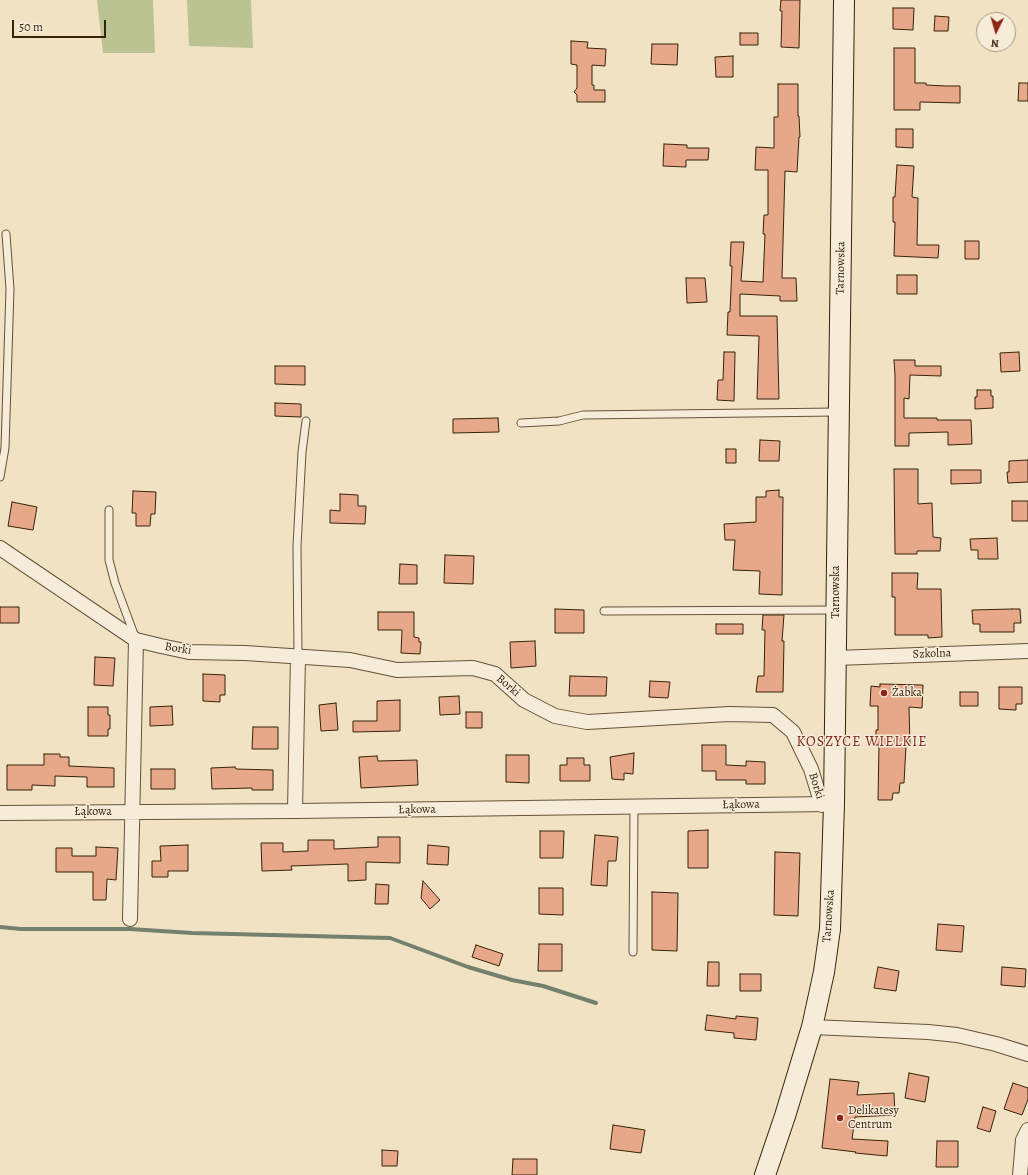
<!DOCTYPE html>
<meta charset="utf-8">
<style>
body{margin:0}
#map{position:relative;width:1028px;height:1175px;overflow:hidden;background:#f1e2c4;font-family:Alegreya,serif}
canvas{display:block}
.north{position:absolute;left:976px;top:12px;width:40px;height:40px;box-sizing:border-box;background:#f6ecd9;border:1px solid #aa9b86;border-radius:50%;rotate:185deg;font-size:11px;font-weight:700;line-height:16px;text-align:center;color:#37220a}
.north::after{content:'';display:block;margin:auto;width:14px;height:18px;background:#8f2418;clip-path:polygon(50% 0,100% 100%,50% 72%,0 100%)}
.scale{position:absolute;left:12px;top:20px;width:94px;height:18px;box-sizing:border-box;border:2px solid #37220a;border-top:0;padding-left:5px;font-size:12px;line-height:14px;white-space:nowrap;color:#37220a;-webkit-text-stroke:3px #f6ecd9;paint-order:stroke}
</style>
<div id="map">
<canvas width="1028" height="1175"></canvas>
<div class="north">N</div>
<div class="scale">50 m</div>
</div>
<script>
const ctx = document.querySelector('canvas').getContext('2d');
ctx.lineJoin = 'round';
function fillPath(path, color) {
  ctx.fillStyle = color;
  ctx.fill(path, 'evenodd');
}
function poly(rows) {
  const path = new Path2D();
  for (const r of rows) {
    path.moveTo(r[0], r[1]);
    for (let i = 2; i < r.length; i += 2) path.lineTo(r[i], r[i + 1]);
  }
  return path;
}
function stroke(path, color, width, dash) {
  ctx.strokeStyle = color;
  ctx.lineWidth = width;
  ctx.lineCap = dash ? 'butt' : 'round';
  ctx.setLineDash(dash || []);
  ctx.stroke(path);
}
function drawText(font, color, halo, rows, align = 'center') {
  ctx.font = font + ' Alegreya,serif';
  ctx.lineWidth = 3;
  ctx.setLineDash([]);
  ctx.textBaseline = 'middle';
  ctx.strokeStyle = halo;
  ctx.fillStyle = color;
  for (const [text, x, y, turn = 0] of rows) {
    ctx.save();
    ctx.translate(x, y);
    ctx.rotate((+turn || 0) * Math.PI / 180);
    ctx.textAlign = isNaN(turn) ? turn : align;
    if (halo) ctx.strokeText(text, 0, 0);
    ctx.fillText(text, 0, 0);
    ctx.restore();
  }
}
fillPath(poly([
 [97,0,153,0,155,53,103,53],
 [187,0,251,0,253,48,189,46]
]), '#bcc392');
stroke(poly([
 [0,927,21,929,130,929,192,933,390,938,468,967,512,980,543,986,596,1003]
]), '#73806e', 4);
const building = poly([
 [781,0,800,0,799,48,781,47,782,11,780,11,781,0],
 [893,8,914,8,913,30,893,29,893,8],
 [935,16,949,17,948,31,934,31,935,16],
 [740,33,758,33,758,45,740,45,740,33],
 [571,41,588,42,587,48,606,49,605,66,592,65,592,85,594,85,594,90,605,90,605,102,577,102,577,95,574,92,577,88,577,65,571,64,571,41],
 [652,44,678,44,677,65,651,64,652,44],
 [894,48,915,48,915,83,926,83,926,85,946,86,960,86,960,103,920,102,920,110,894,110,894,48],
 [733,56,733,77,716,77,715,57,733,56],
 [1019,83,1028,83,1028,101,1018,101,1019,83],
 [778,84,798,84,798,116,799,116,800,137,799,137,797,172,785,171,782,278,796,278,797,301,780,301,780,296,740,294,740,316,777,316,779,399,757,399,759,336,727,335,728,312,730,312,732,266,730,266,731,242,744,242,741,281,763,282,765,234,763,234,764,215,768,215,768,170,755,170,756,147,774,148,774,117,778,117,778,84],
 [896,129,913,129,913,148,896,147,896,129],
 [664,144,687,145,687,148,709,148,708,160,686,160,686,167,663,166,664,144],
 [897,165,914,166,912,197,918,198,917,245,939,245,938,258,894,256,895,222,893,222,893,197,895,197,897,165],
 [965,241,979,241,979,259,965,259,965,241],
 [897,275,917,275,917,294,897,294,897,275],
 [686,278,705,278,707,302,687,303,686,278],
 [724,352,735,352,734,401,717,400,718,380,723,380,724,352],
 [1019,352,1020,371,1001,372,1000,353,1019,352],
 [894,360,915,360,915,366,941,366,941,376,910,375,909,399,904,398,904,418,937,418,937,420,971,420,972,444,948,445,948,432,909,433,909,446,895,446,895,375,894,360],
 [275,366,305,366,305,385,275,384,275,366],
 [977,390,991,390,991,396,993,396,993,408,975,409,975,397,977,397,977,390],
 [275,403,301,404,301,417,275,416,275,403],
 [498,418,499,432,453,433,453,419,498,418],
 [760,440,780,441,779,461,759,461,760,440],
 [726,449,736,449,736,463,726,463,726,449],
 [1028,460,1028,482,1008,483,1007,472,1009,472,1009,461,1028,460],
 [894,469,918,469,918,504,932,503,933,537,941,538,940,551,917,551,917,554,895,554,894,469],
 [951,470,981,470,981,483,951,484,951,470],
 [779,490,779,497,783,497,782,595,759,594,760,571,733,570,735,540,725,540,724,524,756,522,756,497,766,497,766,491,779,490],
 [133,491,156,492,155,514,151,514,150,526,136,526,136,513,132,513,133,491],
 [340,494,358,495,358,506,366,506,365,524,330,523,330,510,340,511,340,494],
 [1012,501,1028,501,1028,521,1012,521,1012,501],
 [12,502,37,507,33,530,8,526,12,502],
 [997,538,998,559,978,559,978,550,971,550,970,539,997,538],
 [445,555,474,556,473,584,444,583,445,555],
 [400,564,417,565,417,584,399,584,400,564],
 [892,573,918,573,917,589,941,589,942,637,928,638,928,635,895,635,895,597,892,597,892,573],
 [0,607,19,607,19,623,0,623,0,607],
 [555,609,584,610,584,633,555,633,555,609],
 [1012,609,1020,609,1021,623,1014,623,1014,632,980,632,980,624,973,624,972,610,1012,609],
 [378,612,414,612,414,637,419,638,419,642,421,642,420,654,401,653,402,630,378,630,378,612],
 [763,615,784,615,782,641,784,641,783,692,756,692,758,676,764,676,765,630,762,630,763,615],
 [716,624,743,624,743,634,716,634,716,624],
 [535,641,536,666,511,668,510,642,535,641],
 [95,657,115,658,113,686,94,685,95,657],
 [203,674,225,675,225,695,220,695,220,702,203,701,203,674],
 [570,676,607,677,606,696,569,696,570,676],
 [650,681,670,682,668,698,649,697,650,681],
 [880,684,923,685,922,708,909,707,910,746,906,746,904,783,900,783,899,793,893,793,892,800,878,800,879,745,876,745,876,730,878,730,878,706,870,706,871,686,880,687,880,684],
 [999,687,1022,687,1022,704,1016,704,1016,710,999,709,999,687],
 [960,692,978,692,978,706,960,706,960,692],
 [459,696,460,714,440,715,439,697,459,696],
 [400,700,400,731,353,732,353,721,377,721,377,701,400,700],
 [336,703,338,730,321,731,319,705,336,703],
 [172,706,173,725,150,726,150,707,172,706],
 [88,707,108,707,108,715,110,715,110,729,108,729,108,736,88,736,88,707],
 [466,712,482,712,482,728,466,728,466,712],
 [253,727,278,727,278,749,252,749,253,727],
 [702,745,726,745,726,765,746,766,746,761,765,762,765,784,746,784,746,780,716,780,716,771,702,771,702,745],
 [634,753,633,774,624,773,624,780,612,779,610,757,634,753],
 [44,754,60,754,60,757,69,757,69,766,114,768,114,787,87,787,87,777,55,776,55,786,32,785,32,790,7,790,7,765,44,765,44,754],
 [506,755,529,755,529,783,506,782,506,755],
 [377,756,378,761,417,760,418,785,361,788,359,757,377,756],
 [567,758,584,758,584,765,590,765,590,781,560,781,560,765,567,765,567,758],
 [235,767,236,769,273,770,273,790,252,790,252,788,212,789,211,768,235,767],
 [151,769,175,769,175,789,151,789,151,769],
 [708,830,708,868,688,868,688,831,708,830],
 [540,831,564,831,563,858,540,858,540,831],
 [595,835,618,837,616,861,608,861,607,886,591,885,595,835],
 [378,837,400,837,400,863,366,862,366,880,348,881,348,864,291,866,292,870,262,871,261,843,283,843,283,852,308,851,308,840,334,840,334,849,378,847,378,837],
 [188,845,188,871,168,871,168,877,152,877,152,861,161,861,160,846,188,845],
 [428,845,449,847,448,865,427,864,428,845],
 [96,847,118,848,116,880,107,879,106,900,93,900,93,872,56,872,56,848,72,848,72,856,96,856,96,847],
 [775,852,800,853,798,916,774,915,775,852],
 [423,881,440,900,430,909,421,898,423,881],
 [376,884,389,885,388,904,375,904,376,884],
 [539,888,563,888,563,915,539,914,539,888],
 [652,892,678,893,677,951,652,950,652,892],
 [938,924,964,926,962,952,936,950,938,924],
 [539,944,562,944,562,971,538,971,539,944],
 [476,945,503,954,499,966,472,957,476,945],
 [708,962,719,962,719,986,707,986,708,962],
 [878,967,899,971,896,991,874,988,878,967],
 [1002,967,1026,969,1025,987,1001,985,1002,967],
 [740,974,761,974,761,991,740,991,740,974],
 [707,1015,736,1019,736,1016,758,1018,756,1040,734,1038,734,1033,705,1030,707,1015],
 [909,1073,929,1077,925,1102,905,1098,909,1073],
 [830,1079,859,1082,857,1095,894,1093,895,1115,855,1117,852,1139,888,1141,887,1156,855,1153,856,1152,822,1148,830,1079],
 [1013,1083,1028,1088,1028,1099,1022,1115,1004,1109,1013,1083],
 [983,1107,996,1111,990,1132,977,1128,983,1107],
 [613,1125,645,1130,641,1153,610,1149,613,1125],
 [937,1141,958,1141,958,1167,936,1167,937,1141],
 [382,1150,398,1151,397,1166,382,1166,382,1150],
 [513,1159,537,1159,537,1175,512,1175,513,1159]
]);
fillPath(building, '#e6a888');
stroke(building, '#37220a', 1);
const lane = poly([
 [521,423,559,421,583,415,837,412],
 [0,477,5,448,10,289,6,234],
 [109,510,109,560,115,583,135,637],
 [604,611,836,610],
 [298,656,297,546,302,452,306,421],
 [633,952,634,807]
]);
const street = poly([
 [0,548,136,640,161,646,189,652,245,653,350,660,397,670,473,668,495,674,524,700,555,716,587,722,729,714,773,715,793,732,811,769,822,805],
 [836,658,1028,651],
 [295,811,298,656],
 [0,813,295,811,830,804],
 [130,919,136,640],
 [812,1027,928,1032,957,1035,996,1044,1028,1054],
 [1020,1175,1023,1140,1028,1130]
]);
const secondary = poly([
 [765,1175,785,1116,812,1027,824,972,830,929,834,804,844,0]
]);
stroke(lane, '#665238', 9);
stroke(street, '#665238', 16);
stroke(secondary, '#37220a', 22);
stroke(lane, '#f6ecd9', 7);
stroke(street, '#f6ecd9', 14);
stroke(secondary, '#f6ecd9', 20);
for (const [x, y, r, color] of [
 [884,693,4,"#8f2418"],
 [840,1118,4,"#8f2418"]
]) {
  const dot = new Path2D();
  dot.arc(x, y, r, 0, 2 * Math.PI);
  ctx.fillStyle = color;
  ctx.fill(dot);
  stroke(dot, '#f6ecd9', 1.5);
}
drawText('12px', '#37220a', '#f6ecd9', [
 ["Tarnowska",841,268,-89],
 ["Tarnowska",836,592,-90],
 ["Borki",178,649,9],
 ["Szkolna",932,654,-2],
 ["Borki",508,686,40],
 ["Borki",816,786,72],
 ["Łąkowa",741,805,-1],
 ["Łąkowa",417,810,-1],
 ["Łąkowa",93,812],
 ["Tarnowska",829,916,-86]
]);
drawText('12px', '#37220a', '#f6ecd9', [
 ["Żabka",892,693],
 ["Delikatesy",848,1111],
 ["Centrum",848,1125]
], 'left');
ctx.letterSpacing = '1px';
drawText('14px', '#7a1f14', '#f6ecd9', [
 ["KOSZYCE WIELKIE",862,743]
]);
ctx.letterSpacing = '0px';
</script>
